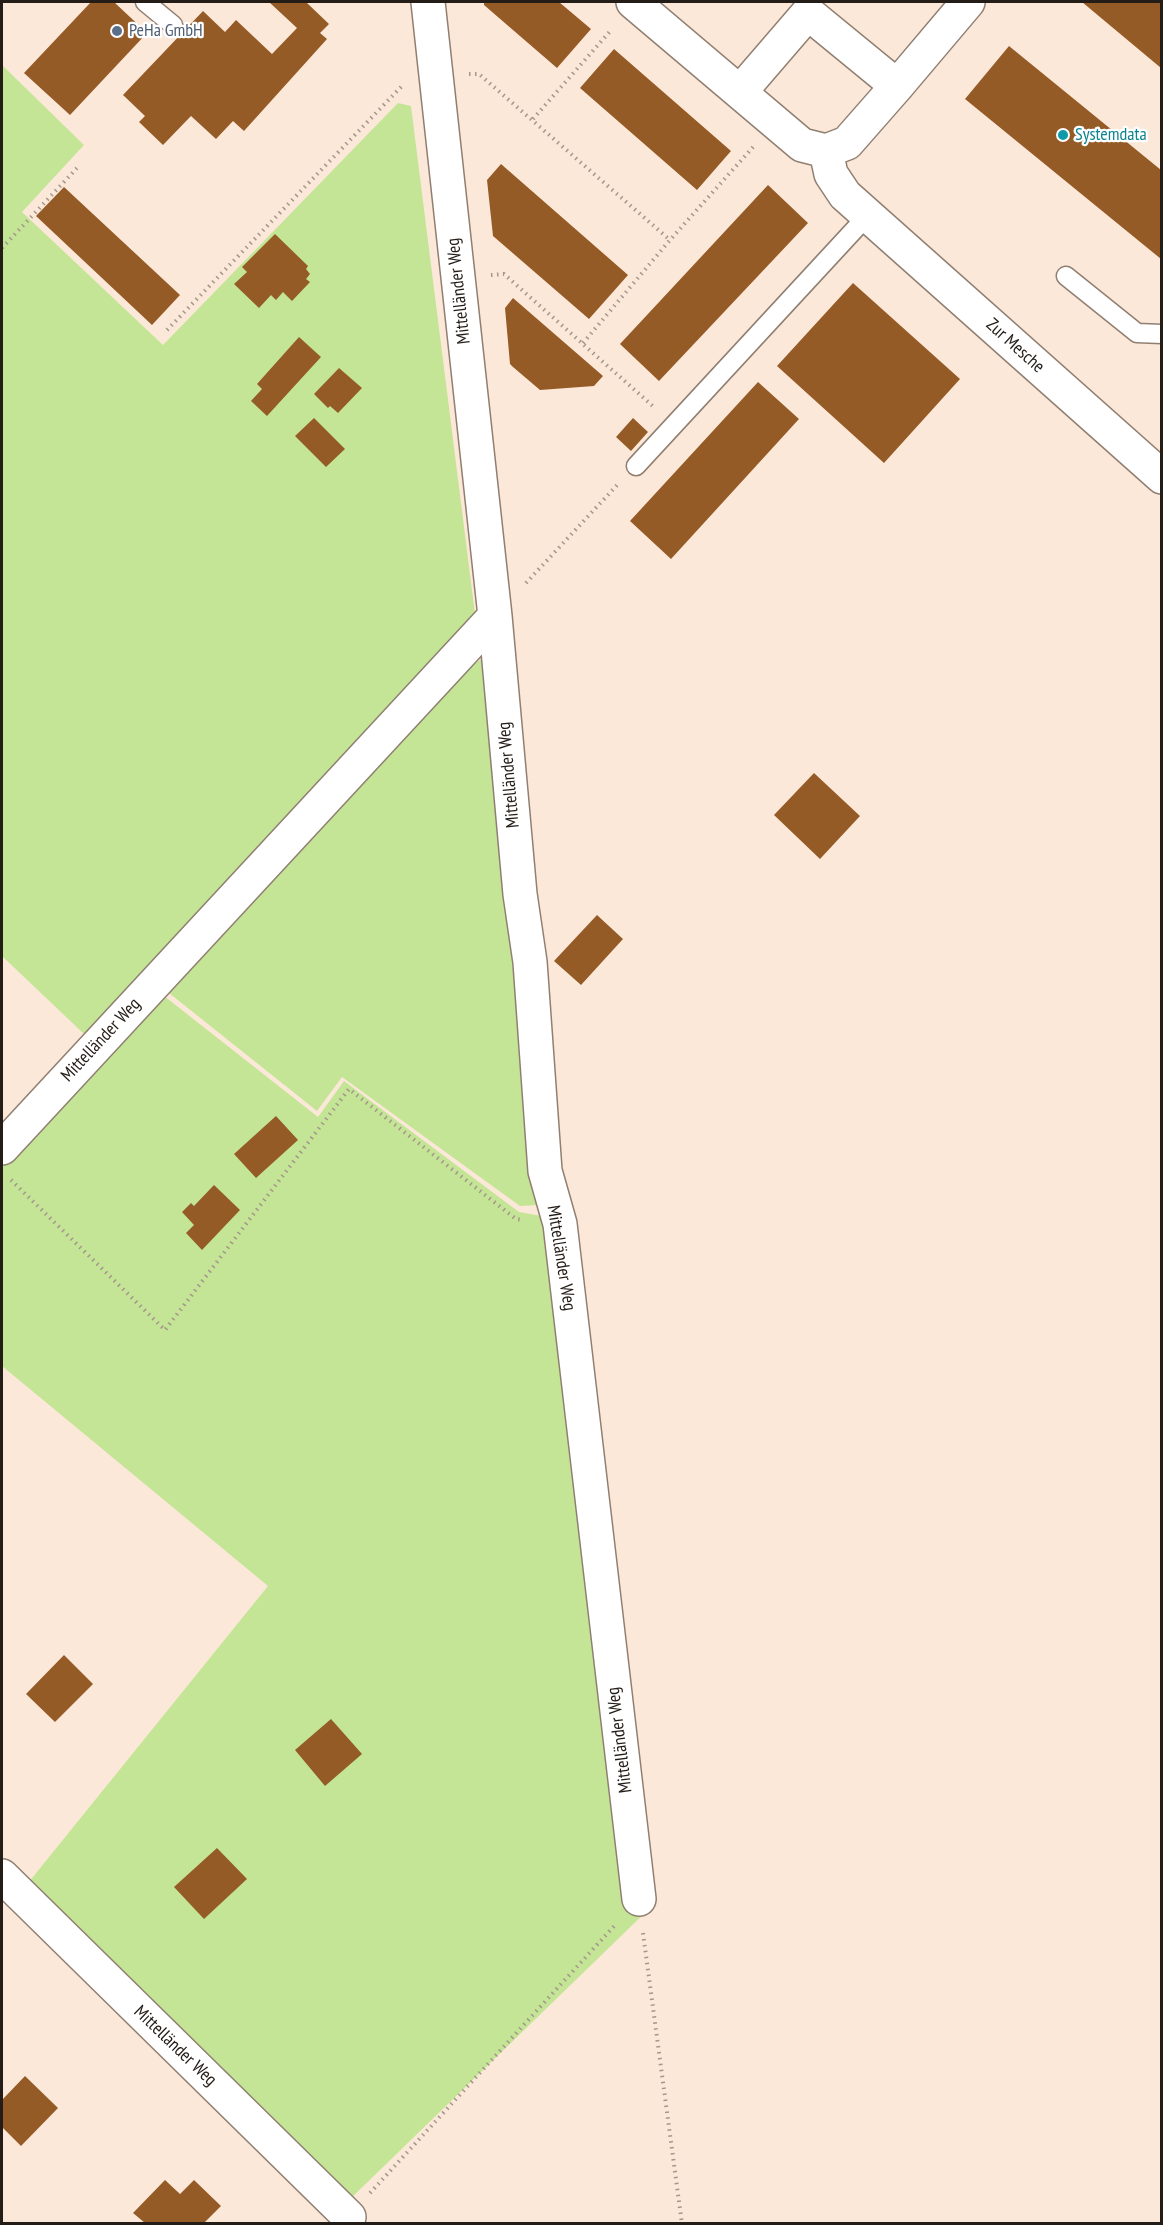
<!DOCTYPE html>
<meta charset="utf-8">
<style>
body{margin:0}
#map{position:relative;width:1163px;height:2225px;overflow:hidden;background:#fce8d9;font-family:"PT Sans Narrow",sans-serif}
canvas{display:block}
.frame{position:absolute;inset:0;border:3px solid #231c17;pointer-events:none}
</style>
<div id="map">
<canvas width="1163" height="2225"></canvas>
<div class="frame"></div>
</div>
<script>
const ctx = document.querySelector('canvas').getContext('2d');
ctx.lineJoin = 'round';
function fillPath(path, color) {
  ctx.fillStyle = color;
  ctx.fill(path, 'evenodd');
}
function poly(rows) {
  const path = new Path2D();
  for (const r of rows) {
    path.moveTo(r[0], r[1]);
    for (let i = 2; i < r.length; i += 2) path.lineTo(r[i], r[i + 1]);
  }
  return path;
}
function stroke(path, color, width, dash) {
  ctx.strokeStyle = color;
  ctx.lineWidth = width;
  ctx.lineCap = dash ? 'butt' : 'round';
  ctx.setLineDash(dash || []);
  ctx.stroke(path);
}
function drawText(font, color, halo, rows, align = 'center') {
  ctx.font = font + ' "PT Sans Narrow",sans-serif';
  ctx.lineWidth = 4.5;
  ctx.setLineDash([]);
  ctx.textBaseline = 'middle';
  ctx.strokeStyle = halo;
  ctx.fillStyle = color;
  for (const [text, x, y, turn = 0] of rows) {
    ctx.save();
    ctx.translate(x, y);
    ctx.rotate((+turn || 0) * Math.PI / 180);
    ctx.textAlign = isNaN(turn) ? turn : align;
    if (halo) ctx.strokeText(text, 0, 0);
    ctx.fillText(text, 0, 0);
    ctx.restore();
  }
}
fillPath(poly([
 [2,65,84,145,22,212,163,345,398,103,411,106,476,622,145,981,318,1117,344,1081,519,1212,570,1221,653,1905,346,2203,24,1888,268,1586,2,1366,2,1168,105,1054,2,956],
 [481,659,502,873,540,1205,520,1206,342,1077,317,1111,159,985,387,737]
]), '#c4e596');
fillPath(poly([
 [91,2,114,2,147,33,70,115,24,73],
 [269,2,309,2,307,3,329,24,320,33,327,39,244,131,233,121,216,139,191,116,163,145,139,122,145,116,123,95,203,11,225,32,236,20,272,54,297,28],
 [484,2,559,2,591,29,557,68,484,5],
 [1082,2,1161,2,1161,68],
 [1009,46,1161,170,1161,259,965,99],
 [614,49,731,151,697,190,580,88],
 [501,164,628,275,589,319,493,236,487,180],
 [768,185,808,223,659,381,620,344],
 [64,187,180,295,152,325,36,216],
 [275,234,308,266,306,269,310,274,306,279,310,282,292,301,283,292,276,300,271,295,259,308,234,284,247,272,242,267],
 [853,283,960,379,884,463,777,366],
 [513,298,603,376,594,386,540,390,513,367,510,364,505,308],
 [299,337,321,357,267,416,251,401,262,389,257,384],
 [339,368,362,388,338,413,330,406,328,408,314,394],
 [758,382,799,419,671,559,630,521],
 [314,418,345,449,326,467,295,436],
 [633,418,648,432,631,451,616,437],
 [814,773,860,816,820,859,774,815],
 [597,915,623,939,581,985,554,961],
 [276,1116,298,1140,256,1178,234,1154],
 [214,1185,240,1210,202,1250,186,1233,194,1225,182,1212,191,1203,194,1206],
 [64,1655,93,1684,55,1722,26,1694],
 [331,1719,362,1754,325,1786,295,1750],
 [217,1848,247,1879,204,1919,174,1887],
 [25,2076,58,2108,21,2146,2,2127,2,2100],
 [165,2180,180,2194,194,2180,221,2206,204,2223,145,2223,133,2213]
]), '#955b26');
const lane = poly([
 [145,2,173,25],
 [1066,276,1137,333,1162,334],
 [636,466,868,215]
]);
const street = poly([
 [428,2,495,616,520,894,530,962,545,1171,560,1224,639,1899],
 [633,2,802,145,826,151,831,174,845,195,1162,477],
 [897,86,968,2],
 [740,92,808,13,897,86,847,143,826,151],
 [2,1148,495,616],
 [2,1876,349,2217]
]);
stroke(lane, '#907f71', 21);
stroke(street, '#907f71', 36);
stroke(poly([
 [469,74,479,74,670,240],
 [533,119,612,29],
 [2,248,77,168],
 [491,275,504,274,655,408],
 [167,330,402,86],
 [583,343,670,240,754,146],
 [526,583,619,483],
 [11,1180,165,1330,349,1089,516,1219,523,1220],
 [643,1933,682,2224],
 [370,2193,616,1924]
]), '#a5968b', 4, [1.5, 4.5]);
stroke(lane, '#fff', 18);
stroke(street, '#fff', 33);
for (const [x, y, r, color] of [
 [117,31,6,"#5c6f8a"],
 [1063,135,6,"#0f9aa8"]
]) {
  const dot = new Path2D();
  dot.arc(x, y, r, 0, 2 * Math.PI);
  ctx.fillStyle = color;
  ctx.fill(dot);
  stroke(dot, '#fff', 2);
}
drawText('18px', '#4e5e75', '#fff', [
 ["PeHa GmbH",129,31]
], 'left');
drawText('18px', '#0d838f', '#fff', [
 ["Systemdata",1075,135]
], 'left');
drawText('18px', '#231c17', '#fff', [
 ["Mittelländer Weg",459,291,-96],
 ["Zur Mesche",1015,346,42],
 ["Mittelländer Weg",509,775,-95],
 ["Mittelländer Weg",101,1040,-47],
 ["Mittelländer Weg",561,1258,81],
 ["Mittelländer Weg",620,1740,-97],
 ["Mittelländer Weg",175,2046,44]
]);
</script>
